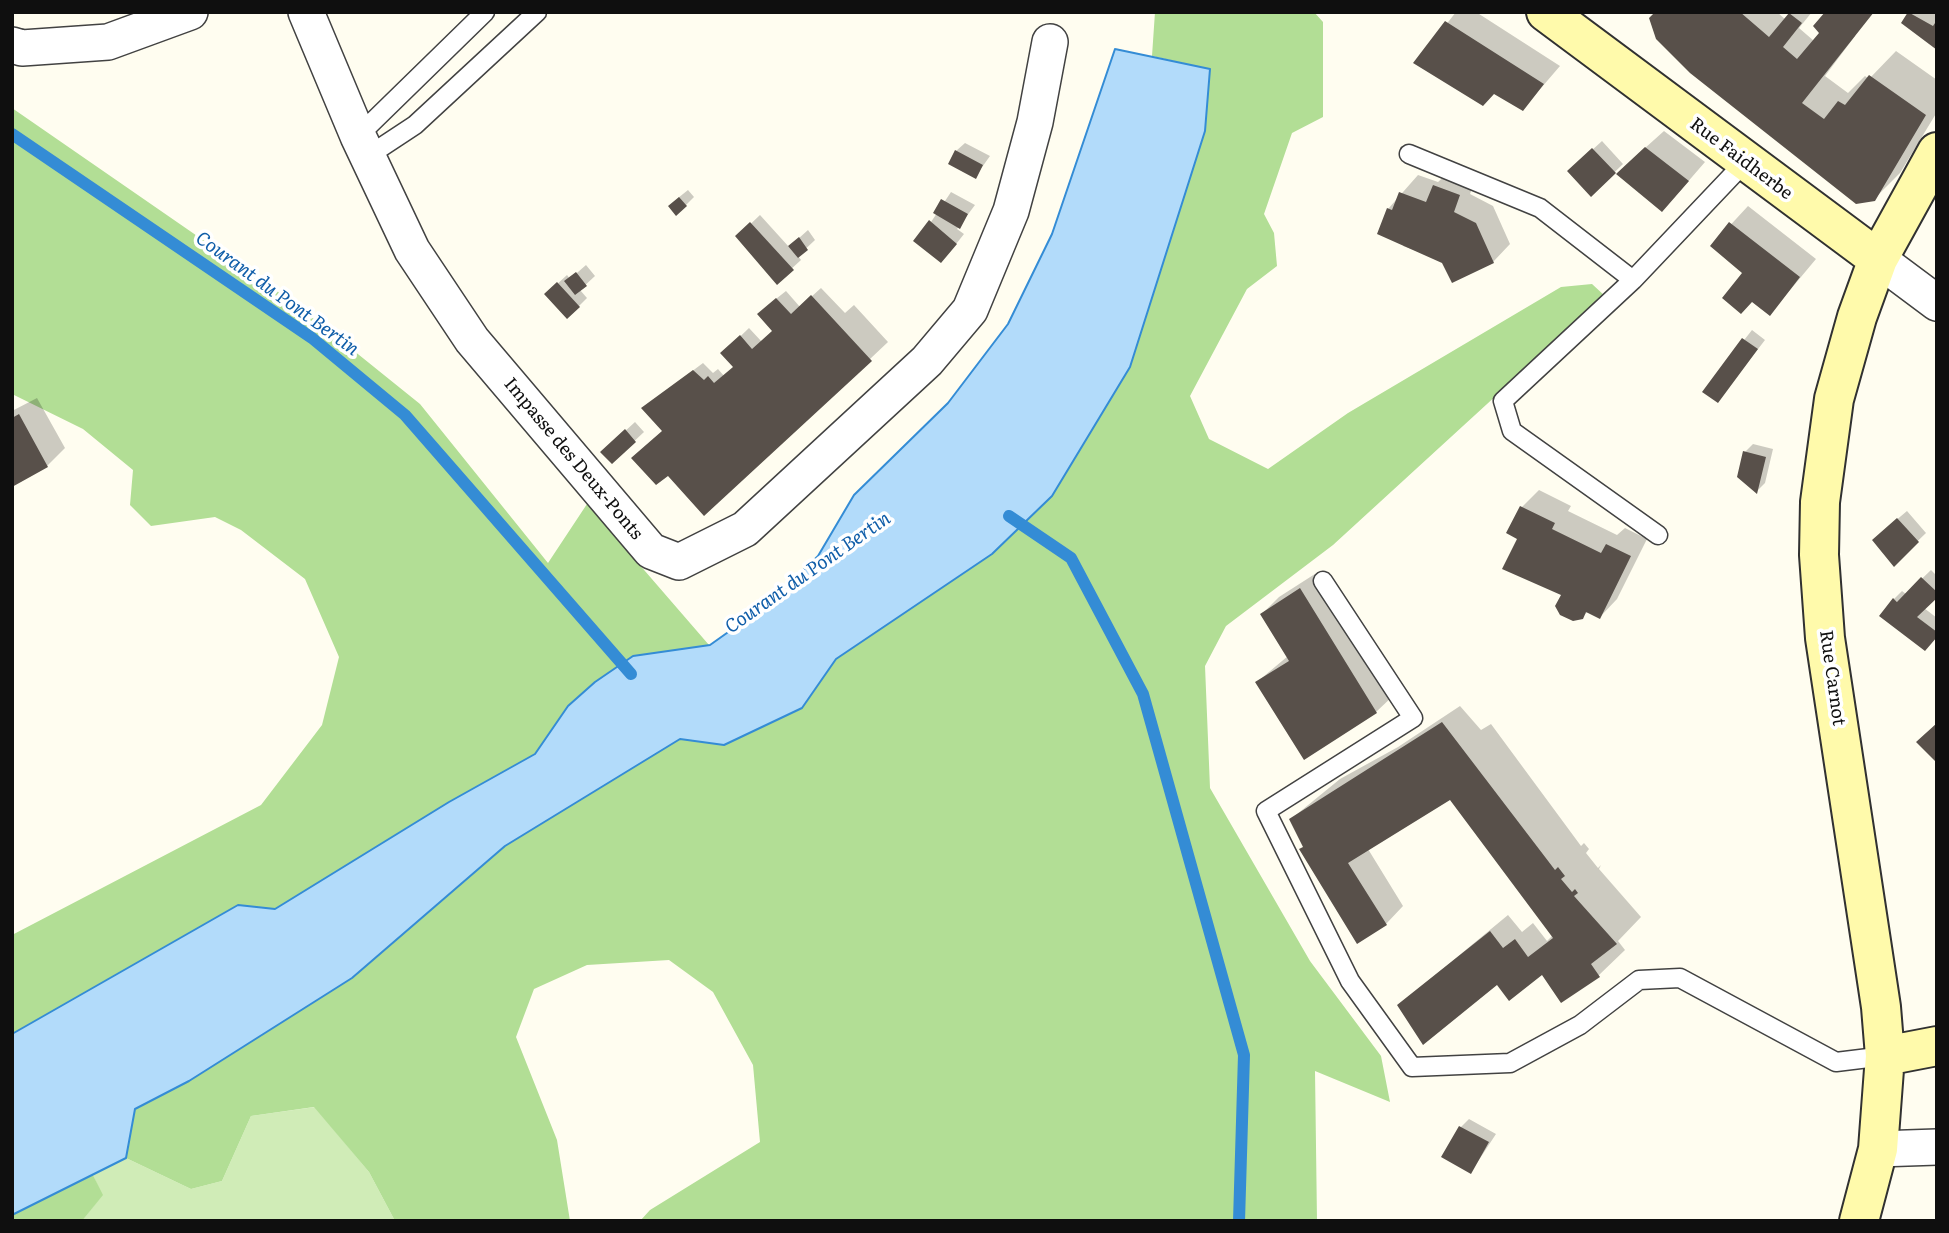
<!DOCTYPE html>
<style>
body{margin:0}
#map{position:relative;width:1949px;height:1233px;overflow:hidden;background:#fffdf0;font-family:Literata,serif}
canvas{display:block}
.frame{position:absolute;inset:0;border:14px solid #0f0f0f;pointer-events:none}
</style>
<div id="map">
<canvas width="1949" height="1233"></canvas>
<div class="frame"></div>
</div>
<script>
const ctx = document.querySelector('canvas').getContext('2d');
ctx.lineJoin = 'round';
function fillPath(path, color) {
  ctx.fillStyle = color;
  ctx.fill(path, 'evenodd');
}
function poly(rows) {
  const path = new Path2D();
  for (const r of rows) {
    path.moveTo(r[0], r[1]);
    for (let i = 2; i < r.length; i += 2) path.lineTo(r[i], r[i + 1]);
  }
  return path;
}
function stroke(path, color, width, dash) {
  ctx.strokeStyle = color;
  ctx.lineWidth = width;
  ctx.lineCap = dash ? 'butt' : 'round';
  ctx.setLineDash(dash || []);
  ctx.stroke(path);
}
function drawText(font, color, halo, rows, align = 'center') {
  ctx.font = font + ' Literata,serif';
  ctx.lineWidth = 7;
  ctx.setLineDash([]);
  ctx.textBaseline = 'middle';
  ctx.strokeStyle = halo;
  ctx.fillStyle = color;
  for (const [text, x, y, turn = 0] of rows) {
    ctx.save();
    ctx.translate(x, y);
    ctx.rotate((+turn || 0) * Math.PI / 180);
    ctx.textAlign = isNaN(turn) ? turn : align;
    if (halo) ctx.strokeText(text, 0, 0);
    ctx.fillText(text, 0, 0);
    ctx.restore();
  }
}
fillPath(poly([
 [315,1107,369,1172,395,1221,82,1221,102,1195,93,1175,126,1158,191,1189,222,1181,251,1116]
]), '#d0ecb7');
fillPath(poly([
 [1155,12,1314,12,1323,22,1323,117,1292,133,1264,214,1274,233,1277,266,1247,289,1190,396,1209,439,1268,469,1348,413,1561,287,1592,284,1605,296,1333,545,1226,626,1205,666,1210,788,1310,961,1381,1056,1390,1102,1315,1071,1317,1221,640,1221,650,1210,760,1142,753,1065,713,992,669,960,587,965,534,989,516,1037,557,1140,570,1221,395,1221,369,1172,314,1107,251,1116,222,1181,191,1189,126,1158,135,1109,189,1081,352,978,505,846,680,739,724,745,802,708,836,659,992,554,1210,69,1152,56],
 [12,108,297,305,420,404,548,563,587,504,709,645,633,657,568,706,535,754,449,802,275,910,238,905,12,1034,12,935,261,805,322,725,339,657,305,579,241,530,215,517,151,526,130,505,133,470,83,429,12,394],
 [93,1175,103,1195,82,1221,12,1221,12,1215]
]), '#b2de95');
const water = poly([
 [1115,49,1210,69,1205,131,1130,367,1052,496,992,554,836,659,802,708,724,745,680,739,505,846,352,978,189,1081,135,1109,126,1158,12,1215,12,1034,238,905,275,909,449,802,535,754,568,706,595,682,633,656,710,645,769,603,818,556,854,495,948,403,1008,324,1052,234,1115,49]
]);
fillPath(water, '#b2dbfa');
stroke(water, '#348cd5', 2);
fillPath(poly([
 [1456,12,1476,12,1560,66,1523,109,1495,92,1416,63],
 [1657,12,1777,12,1786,20,1792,12,1812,12,1799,28,1814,41,1855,36,1825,76,1848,93,1865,76,1869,79,1896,51,1937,80,1937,112,1900,173,1874,199,1857,202,1692,71],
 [1910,12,1937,12,1937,46,1903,23],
 [1664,131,1705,162,1679,192,1635,157],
 [1602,141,1623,164,1591,195,1578,163],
 [965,143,990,156,975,177,956,151],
 [1452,169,1476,178,1470,194,1493,206,1510,244,1493,262,1444,261,1403,246,1404,243,1388,209,1418,175,1438,182],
 [688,190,694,197,686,205,678,198],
 [951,192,975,205,957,229,964,234,949,253,931,222],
 [1748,206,1816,259,1770,314,1753,300,1745,273,1712,245],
 [760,215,789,247,808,230,815,240,798,256,801,260,777,282,738,236],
 [586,265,595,276,580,290,587,298,579,306,555,286,567,275,570,279],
 [821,288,845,313,854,305,888,342,870,359,670,476,664,430,643,408,703,363,713,373,718,369,724,376,735,366,723,353,749,328,762,342,774,331,767,306,786,291,800,307],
 [1752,330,1765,340,1718,401,1704,391],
 [37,398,65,448,47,466,12,485,12,411],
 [635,422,644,432,612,462,611,444],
 [1753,444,1773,449,1765,483,1757,491,1745,452],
 [1539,490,1571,506,1568,511,1617,535,1625,528,1647,539,1617,599,1600,617,1588,611,1582,618,1520,538,1521,508],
 [1907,511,1926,533,1894,564,1882,532],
 [1931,570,1937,576,1937,595,1924,608,1937,618,1937,636,1894,599,1902,591,1906,594],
 [1318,572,1394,695,1376,712,1257,682,1288,656,1262,614,1279,597],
 [1460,706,1481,730,1491,724,1581,846,1584,843,1589,849,1586,853,1598,868,1601,865,1599,869,1641,917,1618,941,1625,950,1599,975,1561,1001,1541,973,1399,1005,1508,915,1522,932,1533,923,1547,941,1553,935,1451,798,1368,849,1403,906,1386,924,1304,847,1291,819,1340,779,1398,747],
 [1469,1119,1496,1134,1471,1172,1461,1127]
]), '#0003');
stroke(poly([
 [12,134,312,338,405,415,631,674],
 [1009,516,1071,558,1143,694,1244,1055,1239,1221]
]), '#348cd5', 12);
fillPath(poly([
 [1655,12,1740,12,1769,37,1789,13,1802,23,1783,47,1797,59,1819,33,1813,26,1825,12,1874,12,1802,103,1824,119,1838,101,1845,105,1869,75,1926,115,1875,201,1856,204,1690,73,1656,39,1649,18],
 [1908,12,1933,26,1937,20,1937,50,1901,23],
 [1445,21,1544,84,1523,111,1494,94,1483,106,1413,63],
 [1645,147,1689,181,1662,212,1616,174],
 [1592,148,1616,173,1591,197,1567,171],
 [955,150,983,165,976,179,948,164],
 [1433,185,1460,195,1454,212,1476,223,1494,263,1452,283,1442,263,1377,234,1387,208,1392,210,1399,192,1426,202],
 [679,197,687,206,676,216,668,206],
 [941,199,968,214,960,229,933,213],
 [929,220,957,244,941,263,913,241],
 [750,222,794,270,777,285,735,236],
 [1729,222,1800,277,1770,316,1752,302,1741,314,1722,298,1742,273,1710,246],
 [799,237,808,250,798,258,788,246],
 [576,272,587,286,575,295,564,281],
 [557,282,580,307,567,319,544,294],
 [811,295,872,361,704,516,668,476,656,485,631,458,662,431,641,408,693,370,704,380,708,376,714,383,733,367,720,353,740,335,752,349,772,331,757,314,776,298,791,314],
 [1742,338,1758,349,1718,403,1702,392],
 [19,414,48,467,12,487,12,418],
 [625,429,636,442,612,464,600,452],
 [1743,451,1766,457,1757,494,1737,477],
 [1520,506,1555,523,1552,529,1601,553,1606,544,1631,556,1600,619,1586,612,1583,619,1573,621,1560,615,1555,606,1561,595,1502,569,1517,539,1506,533],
 [1897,518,1919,542,1894,567,1872,540],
 [1921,577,1937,592,1937,598,1917,617,1937,632,1937,637,1925,651,1879,616,1893,598,1897,602],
 [1300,588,1377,713,1304,760,1255,682,1289,661,1260,614],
 [1442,722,1555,870,1558,867,1565,876,1561,879,1572,892,1575,889,1578,893,1574,896,1617,944,1591,964,1600,977,1561,1003,1542,975,1509,1001,1497,985,1423,1045,1397,1005,1490,931,1503,948,1515,939,1528,957,1553,938,1450,800,1348,863,1387,925,1357,944,1299,849,1303,847,1289,819],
 [1937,723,1937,763,1916,742],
 [1459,1126,1489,1142,1471,1174,1441,1157]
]), '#58504a');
const lane = poly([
 [358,136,485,12],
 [1409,154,1540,208,1633,280,1745,162],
 [368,156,415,125,537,12],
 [1633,280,1503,401,1512,431,1658,535],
 [1323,581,1413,718,1266,811,1350,981,1412,1067,1510,1063,1580,1025,1639,980,1680,978,1836,1062,1885,1056]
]);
const street = poly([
 [306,12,358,136,412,250,472,340,651,551,679,562,745,529,927,361,970,310,1011,211,1035,122,1050,42],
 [12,45,22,48,108,42,190,12],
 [1878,259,1937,303],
 [1878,1149,1937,1147]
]);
const secondary = poly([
 [1546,12,1878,259],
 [1885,1056,1937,1046],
 [1859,1221,1878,1149,1885,1056,1881,1007,1825,638,1819,555,1820,502,1834,399,1857,317,1878,259,1937,152]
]);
stroke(lane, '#424242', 21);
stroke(street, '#424242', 38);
stroke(secondary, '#313131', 42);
stroke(lane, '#fff', 18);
stroke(street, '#fff', 35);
stroke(secondary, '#fffaab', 38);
drawText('18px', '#0f0f0f', '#fff', [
 ["Rue Faidherbe",1741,159,37],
 ["Impasse des Deux-Ponts",573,459,50],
 ["Rue Carnot",1832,678,82]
]);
drawText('italic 19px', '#105ea9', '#fff', [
 ["Courant du Pont Bertin",277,294,36],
 ["Courant du Pont Bertin",808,573,-35]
]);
</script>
